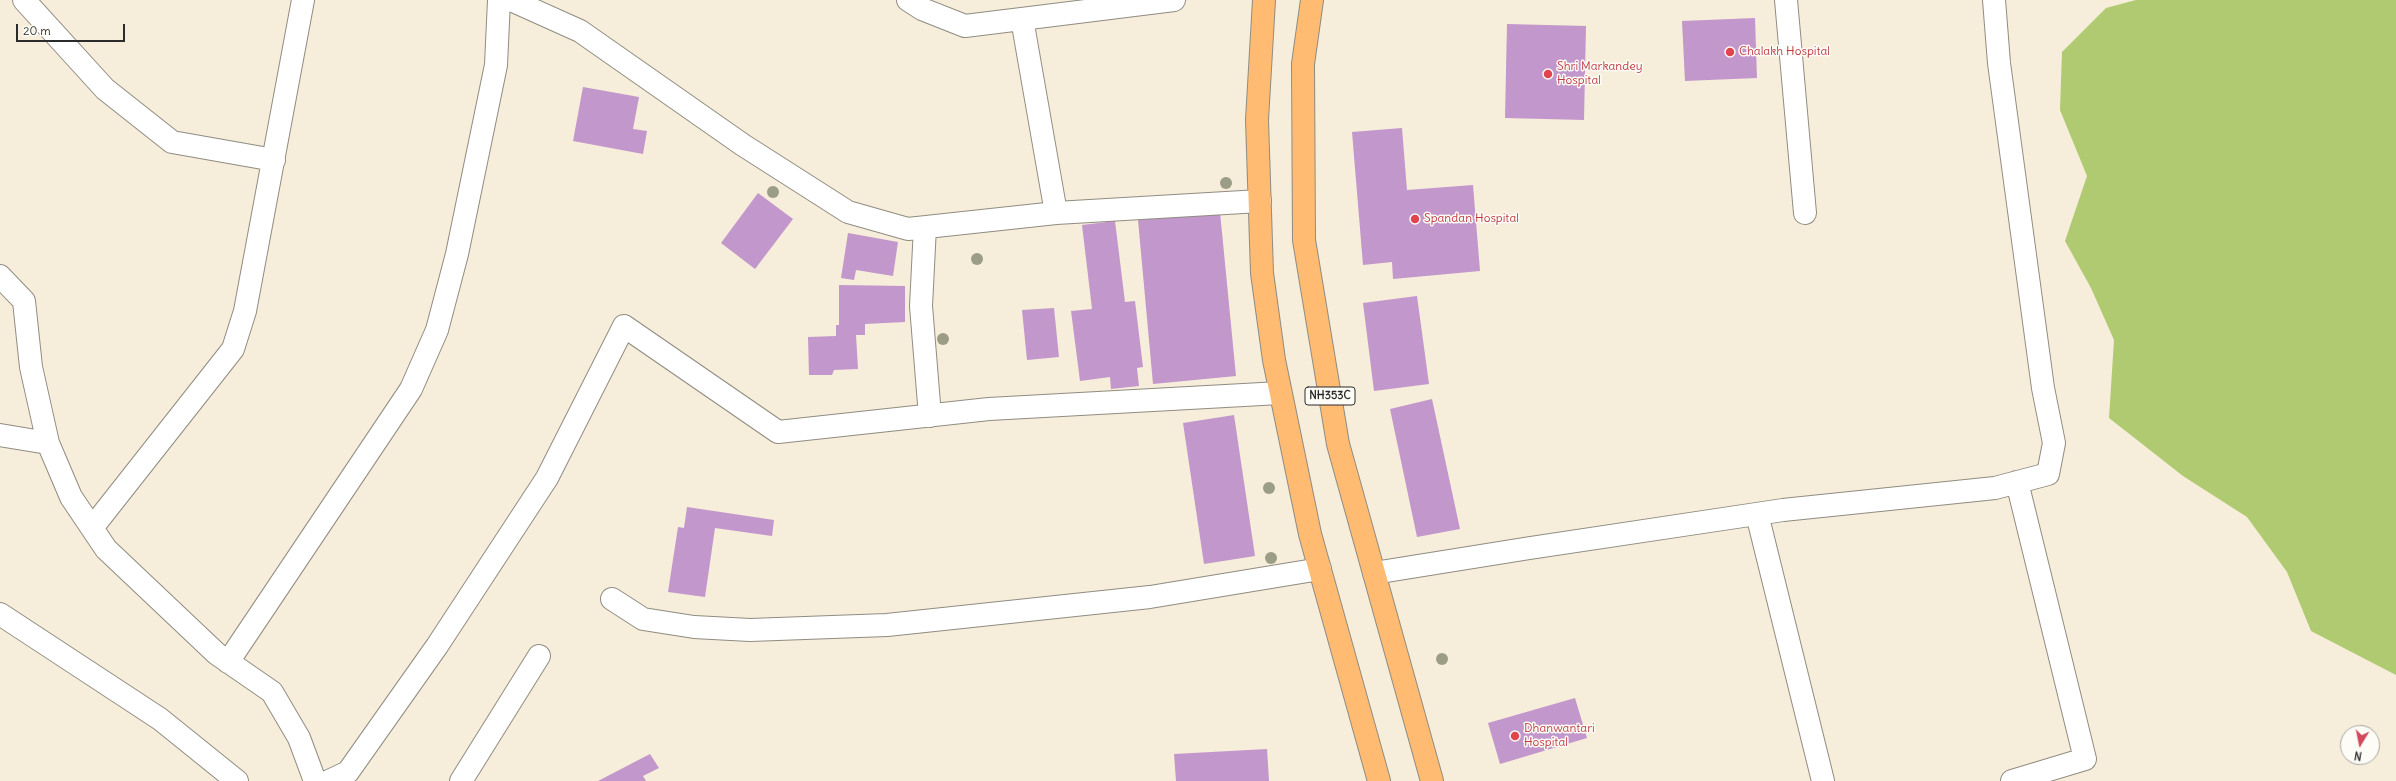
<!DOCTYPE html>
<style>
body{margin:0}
#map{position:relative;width:2396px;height:781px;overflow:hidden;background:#f6edda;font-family:Delius,sans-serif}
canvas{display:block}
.north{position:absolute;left:2340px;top:725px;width:40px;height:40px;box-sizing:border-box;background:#fdfcf7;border:1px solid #a9a8a5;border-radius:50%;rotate:190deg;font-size:11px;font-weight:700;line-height:16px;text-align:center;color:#2b2b2b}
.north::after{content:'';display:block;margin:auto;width:14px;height:18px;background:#d1495b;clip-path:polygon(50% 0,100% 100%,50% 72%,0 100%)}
.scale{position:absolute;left:16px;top:24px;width:109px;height:18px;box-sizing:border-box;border:2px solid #2b2b2b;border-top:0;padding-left:5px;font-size:12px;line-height:14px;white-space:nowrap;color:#2b2b2b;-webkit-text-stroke:3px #fdfcf7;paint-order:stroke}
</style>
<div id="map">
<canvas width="2396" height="781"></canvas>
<div class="north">N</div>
<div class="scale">20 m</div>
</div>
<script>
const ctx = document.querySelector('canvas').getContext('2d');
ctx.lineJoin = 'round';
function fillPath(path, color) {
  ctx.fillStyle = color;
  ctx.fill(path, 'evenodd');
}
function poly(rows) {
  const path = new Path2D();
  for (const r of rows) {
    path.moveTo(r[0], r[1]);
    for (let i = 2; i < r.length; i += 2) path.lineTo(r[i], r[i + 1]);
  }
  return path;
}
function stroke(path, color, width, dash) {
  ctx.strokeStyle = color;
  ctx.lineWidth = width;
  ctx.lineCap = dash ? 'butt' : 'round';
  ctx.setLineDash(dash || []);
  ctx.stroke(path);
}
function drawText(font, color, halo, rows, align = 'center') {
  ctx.font = font + ' Delius,sans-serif';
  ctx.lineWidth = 3;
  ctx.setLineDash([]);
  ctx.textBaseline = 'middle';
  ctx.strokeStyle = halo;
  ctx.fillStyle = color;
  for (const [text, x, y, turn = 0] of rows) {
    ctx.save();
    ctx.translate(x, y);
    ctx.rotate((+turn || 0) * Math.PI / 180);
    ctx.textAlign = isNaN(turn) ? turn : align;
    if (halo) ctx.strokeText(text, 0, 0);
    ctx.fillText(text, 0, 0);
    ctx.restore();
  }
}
fillPath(poly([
 [2136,0,2396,0,2396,675,2311,631,2287,572,2247,517,2183,476,2109,418,2114,340,2091,288,2065,241,2087,176,2060,110,2062,52,2106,8]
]), '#afca70');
fillPath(poly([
 [1755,18,1757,78,1685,81,1682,21],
 [1507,24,1586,26,1584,120,1505,118],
 [583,87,639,97,633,129,647,131,643,154,573,141],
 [1402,128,1407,190,1473,185,1480,271,1393,279,1392,262,1363,265,1352,132],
 [758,193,793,219,755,269,721,243],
 [1220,212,1236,376,1153,384,1138,220],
 [1115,221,1125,302,1135,301,1143,367,1137,368,1139,386,1111,389,1110,377,1080,381,1071,311,1092,309,1082,225],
 [848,233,898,242,893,276,856,270,854,280,841,278],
 [839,285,905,286,905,322,865,324,865,335,856,335,858,369,834,370,832,375,809,375,808,337,836,336,836,325,839,325],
 [1417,296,1429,384,1374,391,1363,303],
 [1054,308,1059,357,1027,360,1022,310],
 [1432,399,1460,529,1417,537,1390,409],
 [1234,415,1255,556,1204,564,1183,423],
 [687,507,774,520,772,536,715,528,705,597,668,592,678,527,684,528],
 [1575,698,1587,738,1500,764,1488,723],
 [1267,749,1269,781,1176,781,1174,754],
 [650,754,659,768,643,776,646,781,598,781]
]), '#c297cc');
const minor = poly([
 [24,0,105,89,172,142,274,160],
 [511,0,580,31,743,145,848,212,908,229,1056,213,1260,201],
 [908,0,922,9,965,26,1174,0],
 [1786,0,1805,213],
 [1022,19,1056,213],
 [925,227,921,306,930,416],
 [0,276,24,301,31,367,48,443,71,497,106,549,217,654,272,692,299,738,315,781],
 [0,435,48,443],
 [1757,514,1823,781],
 [92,528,233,349,245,311,303,0],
 [1374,573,1530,548,1783,510,1995,488,2048,474,2054,443,2043,388,1999,63,1994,0],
 [612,599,643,619,694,627,750,630,887,625,1150,597,1320,569],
 [0,614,160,719,237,781],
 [228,662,411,389,437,330,457,254,496,65,499,0],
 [329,781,348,772,437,646,547,478,624,326,778,432,989,409,1280,393],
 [461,781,539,656],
 [2012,781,2085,759,2017,482]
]);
const highway = poly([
 [1264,0,1257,120,1262,273,1274,360,1310,534,1379,781],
 [1312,0,1303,64,1304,240,1338,444,1432,781]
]);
stroke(minor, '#908c82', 24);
stroke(highway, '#908c82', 24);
stroke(minor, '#fff', 22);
stroke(highway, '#ffbb71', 22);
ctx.fillStyle = '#9c9d85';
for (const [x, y] of [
 [1226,183],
 [773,192],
 [977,259],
 [943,339],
 [1269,488],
 [1271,558],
 [1442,659]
]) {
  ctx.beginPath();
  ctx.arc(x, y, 6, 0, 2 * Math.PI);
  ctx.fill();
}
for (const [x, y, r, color] of [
 [1730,52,5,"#e0444e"],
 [1548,74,5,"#e0444e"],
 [1415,219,5,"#e0444e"],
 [1515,736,5,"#e0444e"]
]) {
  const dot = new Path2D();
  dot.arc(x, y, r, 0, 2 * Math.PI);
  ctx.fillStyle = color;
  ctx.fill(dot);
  stroke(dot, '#fdfcf7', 1.5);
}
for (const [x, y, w] of [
 [1330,396,50]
]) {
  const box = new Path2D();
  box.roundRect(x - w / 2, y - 9, w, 18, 3);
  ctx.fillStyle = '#fdfcf7';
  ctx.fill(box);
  stroke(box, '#2b2b2b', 1);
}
drawText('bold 11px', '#2b2b2b', null, [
 ["NH353C",1330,396]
]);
drawText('12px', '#be3a42', '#fdfcf7', [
 ["Chalakh Hospital",1739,52],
 ["Shri Markandey",1557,67],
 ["Hospital",1557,81],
 ["Spandan Hospital",1424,219],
 ["Dhanwantari",1524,729],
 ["Hospital",1524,743]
], 'left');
</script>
